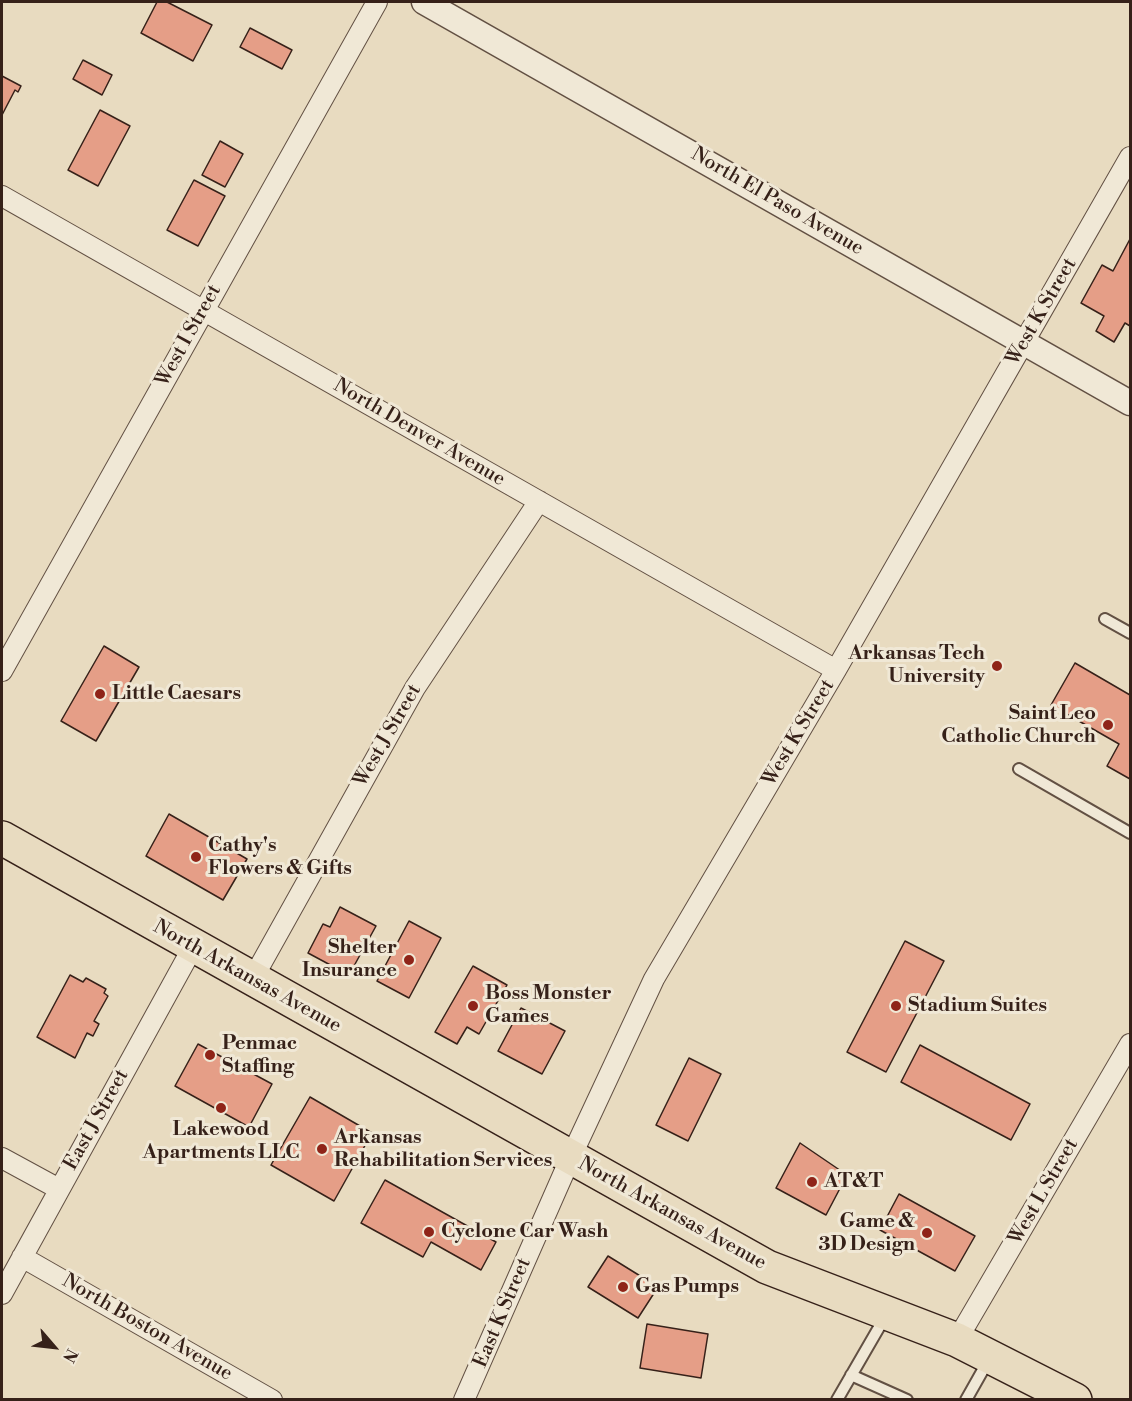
<!DOCTYPE html>
<style>
body{margin:0}
#map{position:relative;width:1132px;height:1401px;overflow:hidden;background:#e8dbc0;font-family:"Libre Bodoni",serif}
canvas{display:block}
.frame{position:absolute;inset:0;border:3px solid #362119;pointer-events:none}
.north{position:absolute;left:24px;top:1317px;width:60px;height:60px;-webkit-text-stroke:4px #f0e8d6;paint-order:stroke;rotate:118deg;font-size:16px;font-weight:700;line-height:24px;text-align:center;color:#362119}
.north::after{content:'';display:block;margin:auto;width:21px;height:27px;background:#362119;clip-path:polygon(50% 0,100% 100%,50% 72%,0 100%)}
</style>
<div id="map">
<canvas width="1132" height="1401"></canvas>
<div class="frame"></div>
<div class="north">N</div>
</div>
<script>
const ctx = document.querySelector('canvas').getContext('2d');
ctx.lineJoin = 'round';
function fillPath(path, color) {
  ctx.fillStyle = color;
  ctx.fill(path, 'evenodd');
}
function poly(rows) {
  const path = new Path2D();
  for (const r of rows) {
    path.moveTo(r[0], r[1]);
    for (let i = 2; i < r.length; i += 2) path.lineTo(r[i], r[i + 1]);
  }
  return path;
}
function stroke(path, color, width, dash) {
  ctx.strokeStyle = color;
  ctx.lineWidth = width;
  ctx.lineCap = dash ? 'butt' : 'round';
  ctx.setLineDash(dash || []);
  ctx.stroke(path);
}
function drawText(font, color, halo, rows, align = 'center') {
  ctx.font = font + ' "Libre Bodoni",serif';
  ctx.lineWidth = 6;
  ctx.setLineDash([]);
  ctx.textBaseline = 'middle';
  ctx.strokeStyle = halo;
  ctx.fillStyle = color;
  for (const [text, x, y, turn = 0] of rows) {
    ctx.save();
    ctx.translate(x, y);
    ctx.rotate((+turn || 0) * Math.PI / 180);
    ctx.textAlign = isNaN(turn) ? turn : align;
    if (halo) ctx.strokeText(text, 0, 0);
    ctx.fillText(text, 0, 0);
    ctx.restore();
  }
}
const building = poly([
 [157,2,167,2,212,25,193,61,141,33,157,2],
 [250,28,292,50,282,69,240,47,250,28],
 [83,60,112,75,102,95,73,79,83,60],
 [2,76,21,86,18,92,15,90,2,115,2,76],
 [100,110,130,126,98,186,68,170,100,110],
 [220,141,243,154,225,187,202,175,220,141],
 [194,180,225,196,198,246,167,230,194,180],
 [1130,239,1130,326,1125,323,1114,342,1096,331,1104,316,1081,303,1102,265,1113,271,1130,239],
 [104,646,139,667,96,741,61,721,104,646],
 [1075,663,1130,695,1130,779,1107,766,1119,744,1051,705,1075,663],
 [169,814,247,859,223,900,146,856,169,814],
 [340,907,376,926,349,975,308,953,323,924,330,927,340,907],
 [409,921,441,938,409,998,377,981,409,921],
 [905,941,944,961,886,1072,847,1052,905,941],
 [473,966,507,985,479,1034,467,1027,457,1044,435,1032,473,966],
 [70,975,83,982,86,978,106,989,104,993,108,996,94,1021,99,1024,93,1036,87,1033,75,1058,37,1037,70,975],
 [521,1008,565,1031,542,1074,498,1051,521,1008],
 [198,1044,272,1084,249,1127,175,1086,198,1044],
 [920,1045,1030,1104,1011,1140,901,1082,920,1045],
 [689,1058,721,1074,688,1141,656,1125,689,1058],
 [310,1097,372,1133,334,1201,271,1165,310,1097],
 [800,1143,847,1175,826,1215,776,1188,800,1143],
 [385,1180,496,1242,481,1270,431,1242,423,1257,361,1223,385,1180],
 [899,1194,975,1236,955,1271,880,1230,899,1194],
 [608,1256,658,1287,638,1318,588,1287,608,1256],
 [647,1324,708,1334,701,1378,640,1368,647,1324]
]);
fillPath(building, '#e59e87');
stroke(building, '#362119', 1.5);
const service = poly([
 [1105,619,1130,633],
 [1019,769,1130,833],
 [851,1375,907,1400],
 [837,1400,885,1317],
 [966,1400,988,1361]
]);
const minor = poly([
 [2,196,836,670],
 [2,671,377,2],
 [252,980,415,688,539,501],
 [2,1158,59,1189],
 [22,1257,272,1400],
 [2,1294,193,947],
 [957,1340,1130,1044],
 [464,1400,570,1159,654,979,836,670,1130,157]
]);
const tertiary = poly([
 [424,2,1130,403]
]);
const trunk = poly([
 [2,838,767,1267,957,1340,1075,1400]
]);
stroke(service, '#625043', 14);
stroke(minor, '#625043', 22);
stroke(tertiary, '#625043', 27);
stroke(trunk, '#362119', 36);
stroke(service, '#f0e8d6', 10);
stroke(minor, '#f0e8d6', 20);
stroke(tertiary, '#f0e8d6', 24);
stroke(trunk, '#e8dbc0', 33);
for (const [x, y, r, color] of [
 [997,666,6,"#8f2418"],
 [100,694,6,"#8f2418"],
 [1108,725,6,"#8f2418"],
 [196,857,6,"#8f2418"],
 [409,960,6,"#8f2418"],
 [473,1006,6,"#8f2418"],
 [896,1006,6,"#8f2418"],
 [210,1055,6,"#8f2418"],
 [221,1108,6,"#8f2418"],
 [322,1149,6,"#8f2418"],
 [812,1182,6,"#8f2418"],
 [429,1232,6,"#8f2418"],
 [927,1233,6,"#8f2418"],
 [623,1287,6,"#8f2418"]
]) {
  const dot = new Path2D();
  dot.arc(x, y, r, 0, 2 * Math.PI);
  ctx.fillStyle = color;
  ctx.fill(dot);
  stroke(dot, '#f0e8d6', 2);
}
drawText('20px', '#362119', '#f0e8d6', [
 ["North El Paso Avenue",777,202,30],
 ["West K Street",1042,312,-60],
 ["West I Street",189,336,-61],
 ["North Denver Avenue",419,433,30],
 ["West K Street",799,733,-59],
 ["West J Street",388,736,-60],
 ["North Arkansas Avenue",247,977,29],
 ["East J Street",97,1120,-61],
 ["West L Street",1044,1192,-60],
 ["North Arkansas Avenue",672,1214,29],
 ["East K Street",503,1313,-67],
 ["North Boston Avenue",147,1328,30]
]);
drawText('bold 20px', '#362119', '#f0e8d6', [
 ["Arkansas Tech",985,654,"right"],
 ["University",985,677,"right"],
 ["Little Caesars",112,694],
 ["Saint Leo",1096,714,"right"],
 ["Catholic Church",1096,737,"right"],
 ["Cathy's",208,846],
 ["Flowers & Gifts",208,869],
 ["Shelter",397,948,"right"],
 ["Insurance",397,971,"right"],
 ["Boss Monster",485,994],
 ["Games",485,1017],
 ["Stadium Suites",908,1006],
 ["Penmac",222,1044],
 ["Staffing",222,1067],
 ["Lakewood",221,1130,"center"],
 ["Apartments LLC",221,1153,"center"],
 ["Arkansas",334,1138],
 ["Rehabilitation Services",334,1161],
 ["AT&T",824,1182],
 ["Game &",915,1222,"right"],
 ["3D Design",915,1245,"right"],
 ["Cyclone Car Wash",441,1232],
 ["Gas Pumps",635,1287]
], 'left');
</script>
